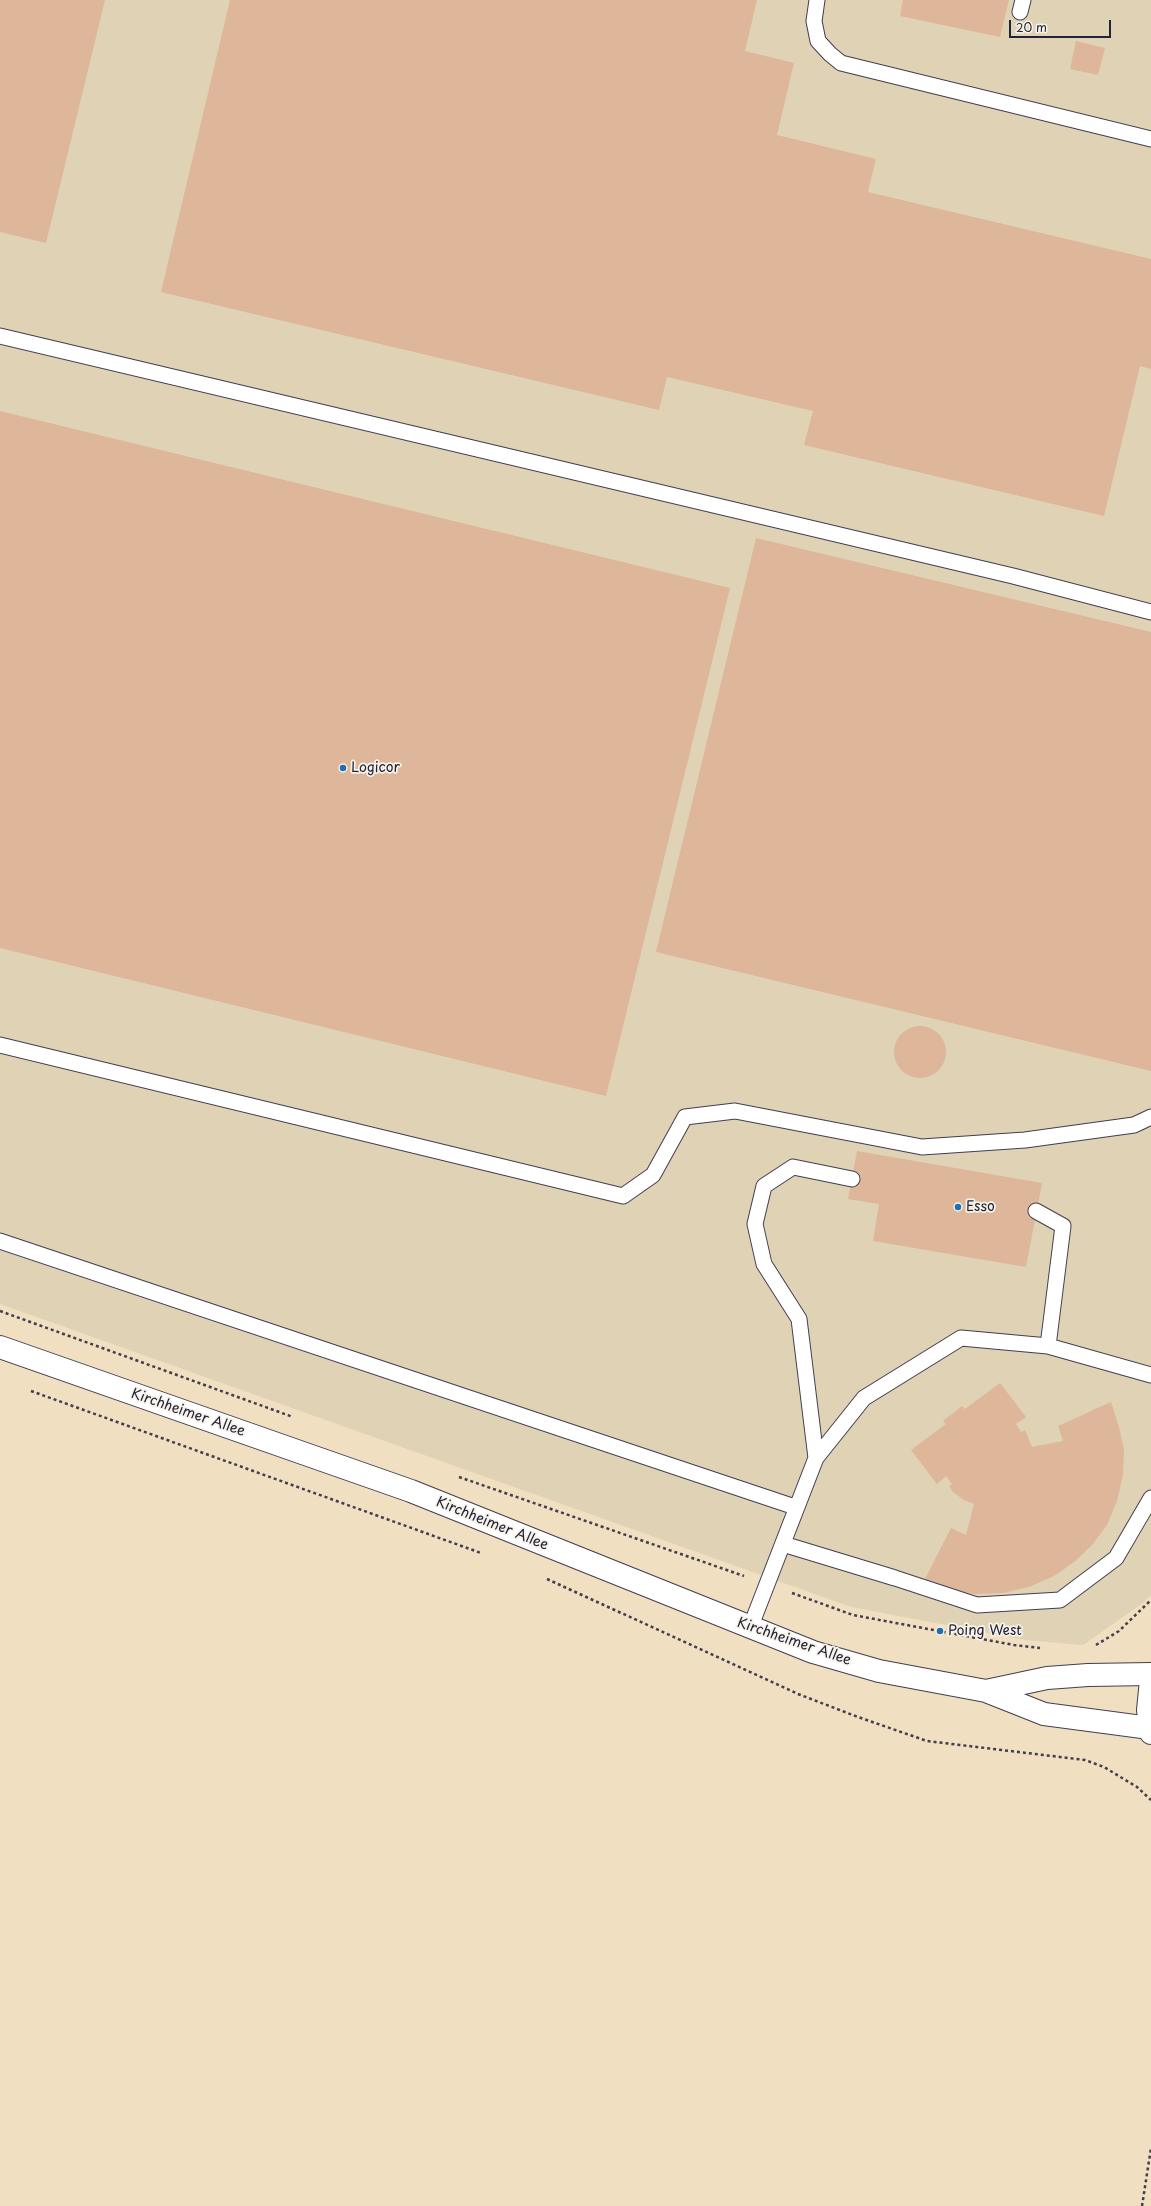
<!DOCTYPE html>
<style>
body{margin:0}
#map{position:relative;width:1151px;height:2206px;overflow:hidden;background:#f1dfc1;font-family:"Playpen Sans",sans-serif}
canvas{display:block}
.scale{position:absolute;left:1009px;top:20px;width:102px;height:18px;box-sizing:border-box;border:2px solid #22223b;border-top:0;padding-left:5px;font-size:12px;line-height:14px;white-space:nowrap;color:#22223b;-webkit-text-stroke:3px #f7f3e8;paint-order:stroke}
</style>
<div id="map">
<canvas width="1151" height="2206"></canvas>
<div class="scale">20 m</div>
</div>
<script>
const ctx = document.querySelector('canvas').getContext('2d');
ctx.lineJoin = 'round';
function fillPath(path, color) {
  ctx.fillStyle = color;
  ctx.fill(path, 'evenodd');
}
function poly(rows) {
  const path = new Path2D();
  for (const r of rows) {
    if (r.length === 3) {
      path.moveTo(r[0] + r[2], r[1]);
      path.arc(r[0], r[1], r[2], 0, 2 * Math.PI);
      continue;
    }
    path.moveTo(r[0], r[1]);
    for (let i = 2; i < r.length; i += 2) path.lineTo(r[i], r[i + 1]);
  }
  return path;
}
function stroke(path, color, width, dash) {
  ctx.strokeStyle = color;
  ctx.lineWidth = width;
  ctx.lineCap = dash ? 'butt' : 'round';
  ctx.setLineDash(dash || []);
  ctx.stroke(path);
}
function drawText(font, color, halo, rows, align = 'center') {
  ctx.font = font + ' "Playpen Sans",sans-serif';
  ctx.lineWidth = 3.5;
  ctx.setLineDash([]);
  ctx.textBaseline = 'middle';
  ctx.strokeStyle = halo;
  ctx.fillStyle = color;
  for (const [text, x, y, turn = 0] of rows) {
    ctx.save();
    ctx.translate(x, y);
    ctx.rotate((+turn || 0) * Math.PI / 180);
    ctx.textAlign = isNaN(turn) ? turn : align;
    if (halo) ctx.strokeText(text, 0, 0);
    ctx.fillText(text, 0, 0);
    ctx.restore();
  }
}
fillPath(poly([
 [0,0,1151,0,1151,1595,1143,1603,1083,1645,1025,1640,851,1607,0,1304]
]), '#e0d2b5');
fillPath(poly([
 [0,0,105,0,46,243,0,232],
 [230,0,757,0,745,51,794,63,777,135,876,159,868,192,1151,259,1151,369,1140,366,1104,516,804,445,813,411,667,377,659,410,161,292],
 [903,0,1009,0,1000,37,900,16],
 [1076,41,1105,48,1098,75,1070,69],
 [0,411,730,588,606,1096,0,948],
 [756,538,1151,632,1151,1071,656,952],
 [920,1052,26],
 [857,1151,1042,1183,1026,1267,873,1241,879,1204,848,1199],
 [1000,1383,1026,1417,1016,1424,1021,1432,1025,1430,1032,1447,1063,1441,1058,1426,1111,1402,1119,1427,1124,1450,1123,1475,1117,1501,1107,1525,1092,1545,1074,1562,1054,1576,1029,1587,1003,1593,974,1594,949,1589,925,1579,951,1528,966,1535,974,1504,964,1500,953,1492,949,1486,952,1484,946,1476,937,1484,911,1450,946,1424,943,1421,962,1406,965,1409]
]), '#deb699');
const service = poly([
 [817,0,814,21,818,41,830,54,841,63,1151,139],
 [1020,12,1023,0],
 [0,336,1013,576,1151,612],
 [0,1045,623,1196,653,1175,685,1117,735,1111,922,1147,1025,1140,1134,1125,1151,1117],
 [1036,1211,1063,1226,1048,1346],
 [0,1241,795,1507],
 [816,1458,799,1319,764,1264,755,1224,764,1186,793,1167,852,1179],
 [783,1544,895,1578,977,1605,1060,1600,1116,1558,1151,1498],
 [750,1628,816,1458,864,1398,961,1338,1048,1346,1151,1375]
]);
const minor = poly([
 [0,1347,411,1491,813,1652,879,1671,986,1691,1044,1714,1150,1728],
 [986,1691,1047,1678,1088,1675,1151,1674]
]);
const tertiary = poly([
 [1151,1680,1148,1710,1151,1733]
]);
stroke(service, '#413e4f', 17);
stroke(minor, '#413e4f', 24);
stroke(tertiary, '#413e4f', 24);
stroke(poly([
 [0,1311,293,1417],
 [31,1391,481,1553],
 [459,1477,744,1576],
 [547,1579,798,1694,858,1717,927,1741,1085,1760,1104,1767,1137,1787,1151,1800],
 [792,1593,853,1615,1014,1645,1040,1648],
 [1096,1645,1119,1631,1151,1600],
 [1142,2206,1151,2148]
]), '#413e4f', 2.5, [3, 3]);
stroke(service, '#fff', 15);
stroke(minor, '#fff', 22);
stroke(tertiary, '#fff', 22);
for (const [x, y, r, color] of [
 [343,768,4,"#1f6fb2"],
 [958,1207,4,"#1f6fb2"],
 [940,1631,4,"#1f6fb2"]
]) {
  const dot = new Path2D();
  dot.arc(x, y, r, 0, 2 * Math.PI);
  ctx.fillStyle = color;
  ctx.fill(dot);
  stroke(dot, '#f7f3e8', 1.5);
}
drawText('14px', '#22223b', '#f7f3e8', [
 ["Logicor",351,768],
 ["Esso",966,1207],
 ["Poing West",948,1631]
], 'left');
drawText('14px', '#22223b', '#f7f3e8', [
 ["Kirchheimer Allee",188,1413,19],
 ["Kirchheimer Allee",492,1524,22],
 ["Kirchheimer Allee",794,1642,19]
]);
</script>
